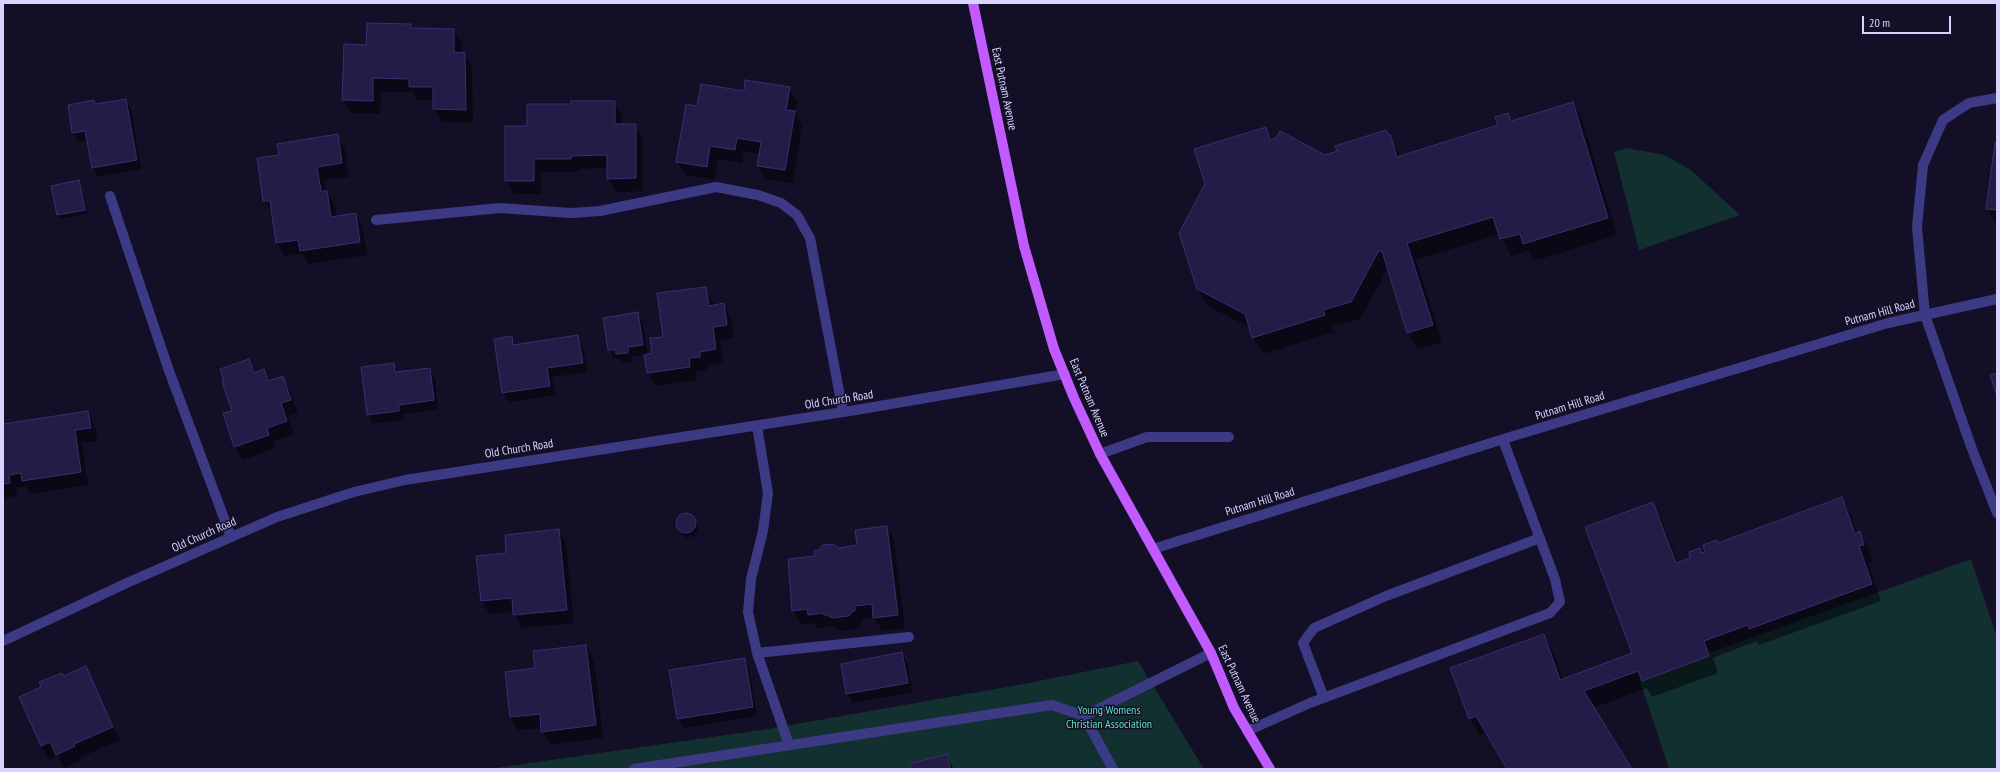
<!DOCTYPE html>
<style>
body{margin:0}
#map{position:relative;width:2000px;height:772px;overflow:hidden;background:#130f26;font-family:"PT Sans Narrow",sans-serif}
canvas{display:block}
.frame{position:absolute;inset:0;border:4px solid #d9d4ff;pointer-events:none}
.scale{position:absolute;left:1862px;top:16px;width:89px;height:18px;box-sizing:border-box;border:2px solid #d9d4ff;border-top:0;padding-left:5px;font-size:12px;line-height:14px;white-space:nowrap;color:#d9d4ff;-webkit-text-stroke:3px #130f26;paint-order:stroke}
</style>
<div id="map">
<canvas width="2000" height="772"></canvas>
<div class="frame"></div>
<div class="scale">20 m</div>
</div>
<script>
const ctx = document.querySelector('canvas').getContext('2d');
ctx.lineJoin = 'round';
function fillPath(path, color) {
  ctx.fillStyle = color;
  ctx.fill(path, 'evenodd');
}
function poly(rows) {
  const path = new Path2D();
  for (const r of rows) {
    if (r.length === 3) {
      path.moveTo(r[0] + r[2], r[1]);
      path.arc(r[0], r[1], r[2], 0, 2 * Math.PI);
      continue;
    }
    path.moveTo(r[0], r[1]);
    for (let i = 2; i < r.length; i += 2) path.lineTo(r[i], r[i + 1]);
  }
  return path;
}
function stroke(path, color, width, dash) {
  ctx.strokeStyle = color;
  ctx.lineWidth = width;
  ctx.lineCap = dash ? 'butt' : 'round';
  ctx.setLineDash(dash || []);
  ctx.stroke(path);
}
function drawText(font, color, halo, rows, align = 'center') {
  ctx.font = font + ' "PT Sans Narrow",sans-serif';
  ctx.lineWidth = 3;
  ctx.setLineDash([]);
  ctx.textBaseline = 'middle';
  ctx.strokeStyle = halo;
  ctx.fillStyle = color;
  for (const [text, x, y, turn = 0] of rows) {
    ctx.save();
    ctx.translate(x, y);
    ctx.rotate((+turn || 0) * Math.PI / 180);
    ctx.textAlign = isNaN(turn) ? turn : align;
    if (halo) ctx.strokeText(text, 0, 0);
    ctx.fillText(text, 0, 0);
    ctx.restore();
  }
}
fillPath(poly([
 [1627,148,1665,155,1692,171,1740,215,1639,250,1614,152],
 [1971,559,1997,637,1997,769,1669,769,1639,678],
 [1138,661,1204,769,488,769,768,729,1018,685]
]), '#12302f');
fillPath(poly([
 [411,25,413,29,454,30,462,43,461,53,464,54,472,67,473,123,442,122,434,109,434,100,418,100,413,92,381,92,380,114,351,113,343,100,345,45,367,46],
 [789,88,797,101,795,112,802,125,793,183,766,179,758,165,760,154,744,151,742,163,718,159,714,180,685,175,677,161,698,107,745,92],
 [126,100,131,109,141,169,98,177,93,168,88,140,78,142,73,133,94,102,96,105],
 [614,102,622,115,622,125,635,125,643,138,643,191,616,192,608,178,608,168,579,169,578,172,541,172,541,194,514,194,506,181,528,127,572,105],
 [1573,103,1582,120,1617,235,1534,261,1528,251,1511,256,1500,234,1416,260,1442,342,1417,349,1408,333,1388,268,1360,319,1332,327,1334,332,1263,354,1253,337,1251,328,1208,306,1198,289,1265,128,1272,140,1325,156,1386,131,1401,157,1499,126,1508,114,1512,121],
 [337,136,345,149,349,177,324,180,326,192,335,205,336,217,356,214,363,228,367,255,309,264,303,254,285,256,277,243,273,214,264,201,280,155],
 [1997,144,1997,222,1995,222,1987,209],
 [79,181,87,214,60,219,58,215],
 [705,288,714,306,723,305,731,318,734,338,720,340,723,362,707,365,707,370,696,372,697,380,656,386,648,372,645,355,632,356,633,362,622,363,620,359,614,359,609,350,604,318,637,314,643,323,648,355,653,354,664,337],
 [511,337,516,346,577,337,583,346,587,372,552,377,555,395,509,402,503,393,495,339],
 [249,361,256,373,264,371,270,382,282,377,290,391,298,413,288,416,294,434,274,441,276,448,243,460,235,447,233,411],
 [393,364,398,372,429,369,435,378,438,409,403,414,404,420,373,424,368,415,362,368],
 [88,413,95,426,98,441,82,443,88,485,31,494,26,486,16,488,17,496,3,498,3,421,6,425],
 [1841,498,1851,515,1857,534,1860,533,1869,549,1873,562,1868,563,1881,601,1759,645,1757,641,1713,658,1718,673,1652,697,1647,688,1593,708,1630,769,1508,769,1486,733,1479,735,1470,718,1543,635,1553,652,1563,680,1633,654,1653,503,1662,520,1678,563,1691,558,1700,549,1702,554,1706,552,1718,544],
 [690,514,697,522,698,532,695,536,686,538,679,530,677,520,681,516],
 [886,527,894,540,905,628,882,631,874,617,862,619,862,624,857,629,841,631,831,626,817,628,814,623,801,624,793,611,816,557,839,549,858,546],
 [558,530,566,543,574,623,522,628,514,612,489,614,482,601,477,556,508,553],
 [586,646,594,660,603,738,550,745,542,728,518,730,511,717,536,669],
 [902,653,907,663,912,692,853,703,847,694,842,664],
 [744,659,749,668,757,716,683,728,678,719],
 [85,667,120,740,81,757,82,760,64,768,57,755,49,759,41,746,42,688],
 [947,756,954,769,912,769]
]), '#0007');
const building = poly([
 [367,23,411,24,411,28,454,29,454,52,465,53,466,110,433,109,433,87,409,87,409,79,373,78,373,101,342,100,344,44,366,45,367,23],
 [745,80,790,87,786,110,795,111,785,170,757,166,761,142,737,138,735,150,710,146,707,167,676,162,686,104,697,106,701,84,744,91,745,80],
 [126,99,137,160,92,168,85,131,72,133,68,105,94,100,95,104,126,99],
 [571,101,615,101,615,124,636,124,636,178,607,179,607,155,571,156,571,159,534,159,534,181,505,181,505,126,527,126,527,104,571,104,571,101],
 [1573,102,1608,218,1523,244,1520,234,1500,239,1493,217,1407,243,1433,325,1407,333,1382,251,1378,252,1351,302,1323,310,1325,315,1252,338,1245,314,1197,289,1179,233,1205,184,1194,149,1266,127,1270,140,1276,138,1280,131,1325,155,1337,151,1335,146,1386,130,1388,135,1390,134,1397,157,1498,125,1495,117,1508,113,1511,121,1573,102],
 [338,134,342,163,317,167,321,191,327,191,331,217,356,213,360,242,300,251,298,240,276,243,270,201,263,201,257,158,279,155,277,144,338,134],
 [1995,143,1997,143,1997,210,1986,209,1995,143],
 [79,180,85,210,57,215,51,186,79,180],
 [706,287,709,306,724,303,727,325,713,327,716,349,700,352,700,357,689,358,690,367,647,373,644,355,652,353,650,338,663,337,657,293,706,287],
 [638,312,643,345,628,347,628,353,616,354,616,350,608,350,603,318,638,312],
 [578,335,583,363,547,368,550,386,502,393,494,339,512,336,513,345,578,335],
 [249,359,254,373,264,369,268,381,283,376,291,400,281,403,287,421,267,428,269,435,234,447,223,413,232,411,222,382,224,382,220,369,249,359],
 [394,363,395,372,430,368,434,400,399,405,399,411,367,415,361,367,394,363],
 [1997,373,1997,396,1990,375,1997,373],
 [88,411,91,428,75,430,81,472,22,481,21,473,9,475,10,483,3,484,3,424,88,411],
 [1842,497,1855,534,1860,531,1864,545,1859,546,1872,584,1749,629,1748,625,1704,641,1709,656,1642,681,1638,671,1584,691,1632,769,1507,769,1476,716,1469,719,1450,668,1544,634,1560,680,1632,653,1585,527,1653,502,1676,563,1690,558,1689,552,1700,548,1701,553,1705,552,1703,545,1717,540,1718,543,1842,497],
 [686,523,10],
 [887,526,898,615,873,618,872,604,855,606,855,611,853,611,849,616,832,618,827,615,824,615,823,613,808,615,807,609,792,611,788,559,815,556,814,551,819,550,823,545,833,544,839,548,857,545,855,530,887,526],
 [559,529,567,610,513,615,512,598,481,601,476,556,506,553,505,535,559,529],
 [586,645,596,725,541,732,540,714,510,717,505,672,535,668,533,651,586,645],
 [902,652,908,683,846,694,841,664,902,652],
 [745,658,753,707,677,719,669,670,745,658],
 [86,666,113,727,74,744,75,746,56,755,50,742,41,746,19,697,41,687,39,682,62,673,64,676,86,666],
 [947,754,950,769,911,769,910,764,947,754]
]);
fillPath(building, '#241b47');
stroke(building, '#3b2d73', 1);
stroke(poly([
 [1997,98,1969,103,1943,120,1923,165,1917,227,1925,315,1972,449,1997,513],
 [110,196,168,368,231,537],
 [376,220,500,208,571,213,600,211,716,187,758,195,781,203,797,215,810,238,843,412],
 [757,426,768,493,763,531,751,579,748,612,757,653,789,745],
 [1100,454,1147,437,1229,437],
 [1153,549,1510,437,1888,323,1997,299],
 [3,641,129,582,277,517,354,492,405,480,856,410,1065,374],
 [757,653,909,637],
 [1324,698,1303,643,1314,628,1386,596,1540,538],
 [1247,731,1310,703,1550,613,1560,602,1555,579,1503,440],
 [634,769,1052,705,1084,716],
 [1113,769,1084,716,1211,653]
]), '#3d3a85', 10);
stroke(poly([
 [973,3,1024,246,1054,349,1074,398,1100,454,1211,653,1234,708,1270,769]
]), '#c25bff', 10);
drawText('12px', '#d9d4ff', '#130f26', [
 ["East Putnam Avenue",1004,89,78],
 ["Putnam Hill Road",1880,313,-15],
 ["East Putnam Avenue",1089,398,67],
 ["Old Church Road",839,400,-9],
 ["Putnam Hill Road",1570,406,-17],
 ["Old Church Road",519,449,-9],
 ["Putnam Hill Road",1260,502,-17],
 ["Old Church Road",204,535,-24],
 ["East Putnam Avenue",1239,684,65]
]);
drawText('12px', '#5fe0c0', '#130f26', [
 ["Young Womens",1109,711],
 ["Christian Association",1109,725]
]);
</script>
